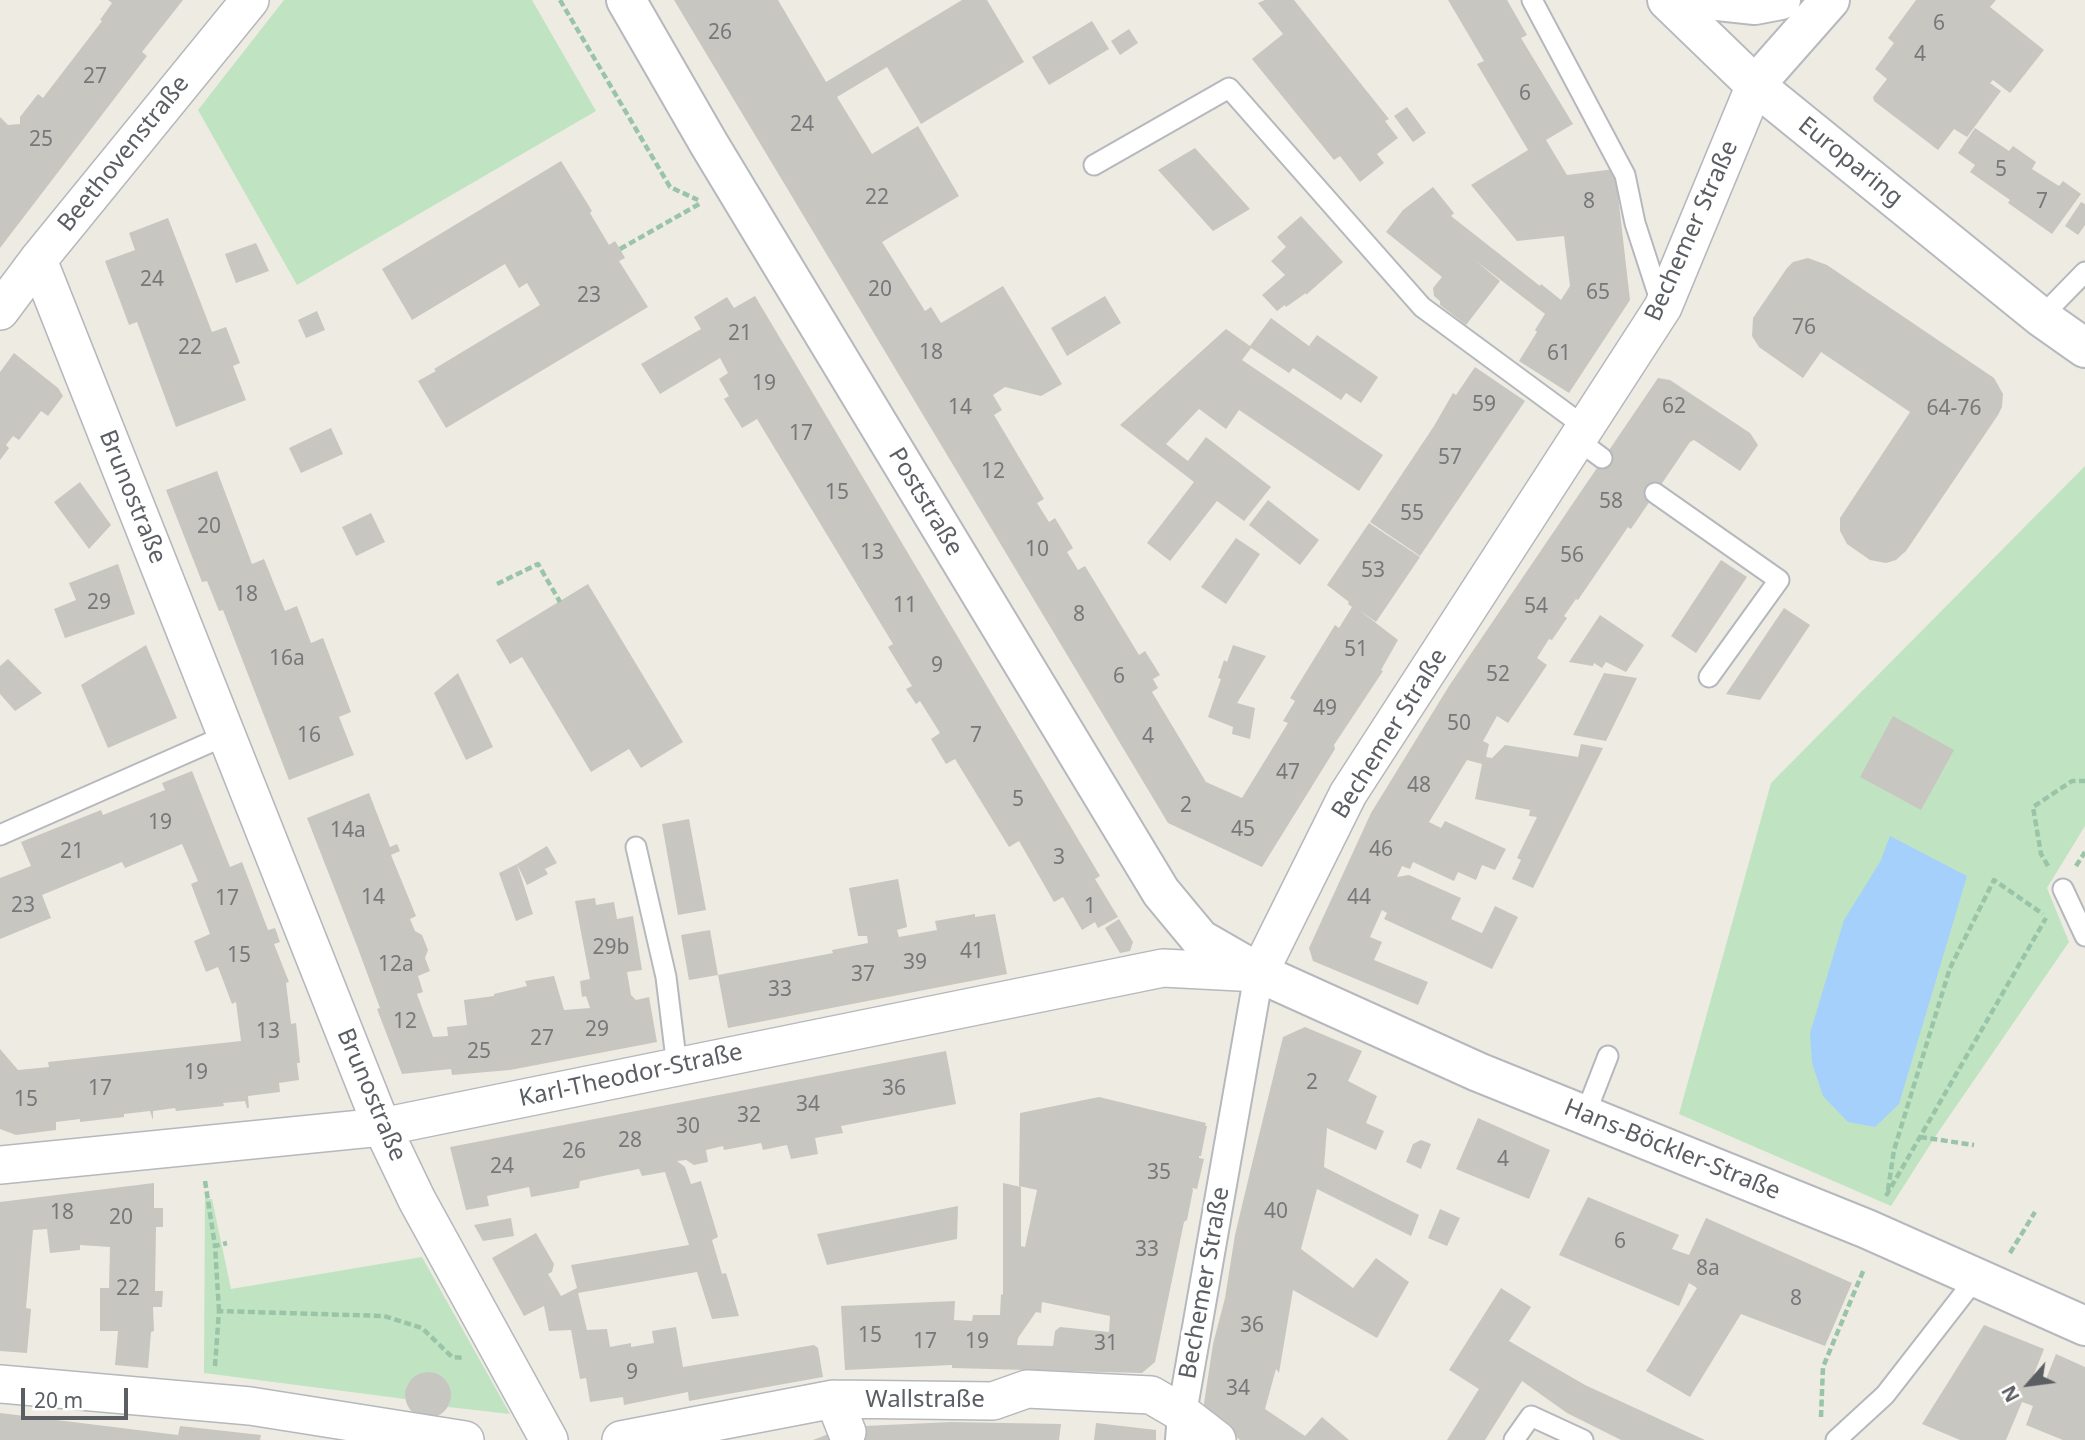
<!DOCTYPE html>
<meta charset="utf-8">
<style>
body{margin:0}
#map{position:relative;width:2085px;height:1440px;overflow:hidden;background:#edebe2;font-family:"Noto Sans",sans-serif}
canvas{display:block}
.north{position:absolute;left:1994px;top:1349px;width:70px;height:70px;-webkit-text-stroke:5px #fff;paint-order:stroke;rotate:242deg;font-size:19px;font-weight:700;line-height:28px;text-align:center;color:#5b5e63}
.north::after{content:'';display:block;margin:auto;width:24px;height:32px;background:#5b5e63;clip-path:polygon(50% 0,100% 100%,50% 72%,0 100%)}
.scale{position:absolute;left:21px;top:1388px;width:107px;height:32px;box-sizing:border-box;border:4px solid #5b5e63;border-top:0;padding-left:9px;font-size:21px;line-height:24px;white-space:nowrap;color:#5b5e63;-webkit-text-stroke:5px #fff;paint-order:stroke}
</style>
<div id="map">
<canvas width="2085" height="1440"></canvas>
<div class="north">N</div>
<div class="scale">20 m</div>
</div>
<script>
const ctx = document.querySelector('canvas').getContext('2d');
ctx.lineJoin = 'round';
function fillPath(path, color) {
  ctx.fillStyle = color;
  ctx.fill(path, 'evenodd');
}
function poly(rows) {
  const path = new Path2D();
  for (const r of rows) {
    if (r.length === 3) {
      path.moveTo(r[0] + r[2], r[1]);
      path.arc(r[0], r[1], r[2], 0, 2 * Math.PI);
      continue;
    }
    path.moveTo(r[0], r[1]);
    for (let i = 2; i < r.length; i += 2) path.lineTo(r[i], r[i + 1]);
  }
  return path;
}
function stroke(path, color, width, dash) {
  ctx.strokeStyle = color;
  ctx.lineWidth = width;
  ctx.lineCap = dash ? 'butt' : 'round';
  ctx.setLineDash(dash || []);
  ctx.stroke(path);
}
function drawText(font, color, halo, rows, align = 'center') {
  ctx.font = font + ' "Noto Sans",sans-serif';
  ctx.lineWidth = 7;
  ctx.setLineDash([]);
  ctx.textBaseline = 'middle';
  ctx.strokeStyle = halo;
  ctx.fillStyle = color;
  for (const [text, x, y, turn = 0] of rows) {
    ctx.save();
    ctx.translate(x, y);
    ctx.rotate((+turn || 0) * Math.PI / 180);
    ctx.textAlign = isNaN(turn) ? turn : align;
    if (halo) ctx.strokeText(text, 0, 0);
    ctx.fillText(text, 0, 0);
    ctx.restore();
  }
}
fillPath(poly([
 [284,0,532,0,596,111,297,285,198,110],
 [2085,466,2085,826,2047,888,2069,942,1937,1134,1891,1206,1679,1114,1771,783],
 [205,1199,212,1199,231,1289,422,1257,510,1414,448,1407,450,1400,448,1386,444,1379,433,1373,419,1374,412,1379,407,1385,405,1399,204,1373]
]), '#c0e4c2');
fillPath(poly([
 [1890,836,1967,876,1899,1104,1875,1127,1848,1122,1823,1096,1812,1063,1810,1033,1844,920,1880,862]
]), '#a4d0fb');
fillPath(poly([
 [108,0,183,0,142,52,147,56,0,248,0,117,8,125,20,124,20,117,38,94,43,98,102,21,100,20,112,3],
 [674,0,778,0,826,82,962,0,987,0,1024,62,921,124,887,67,837,97,872,154,918,126,959,196,882,242,925,311,931,307,941,323,1003,286,1062,384,1041,396,1005,387,993,395,1002,410,994,415,1044,499,1037,503,1049,522,1055,518,1073,548,1067,552,1078,570,1085,566,1139,655,1145,651,1160,675,1153,679,1158,688,1152,692,1206,782,1242,798,1288,723,1283,721,1295,701,1290,698,1335,625,1339,628,1352,607,1348,604,1349,602,1327,585,1369,523,1420,557,1376,622,1359,610,1398,640,1381,670,1383,671,1334,745,1335,749,1262,867,1168,823],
 [1265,0,1294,0,1389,119,1385,121,1398,138,1377,154,1384,163,1360,182,1340,156,1334,160,1252,59,1283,34,1258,3],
 [1448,0,1507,0,1527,35,1521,38,1573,124,1546,140,1567,175,1615,169,1630,300,1569,393,1519,361,1537,332,1535,330,1545,314,1476,261,1500,281,1466,325,1440,305,1440,301,1434,296,1433,288,1442,277,1386,232,1403,210,1433,187,1454,213,1451,216,1540,286,1541,284,1561,300,1570,286,1564,236,1517,241,1471,185,1528,150,1477,64,1484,61],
 [1916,0,1996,0,1990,7,2044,50,2010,93,1993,80,1990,83,2001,91,1967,137,1954,129,1938,150,1874,101,1873,97,1887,79,1875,69,1894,43,1888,38],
 [1092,21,1109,49,1049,85,1032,57],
 [1129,29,1138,43,1120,55,1111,41],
 [1407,107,1426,133,1413,142,1394,116],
 [1975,128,2009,151,2013,146,2036,162,2032,169,2059,186,2063,181,2081,194,2052,234,2008,203,2010,200,1970,172,1975,165,1958,153],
 [1195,148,1250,209,1213,231,1158,170],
 [561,161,592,211,590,213,609,245,615,241,620,249,625,258,619,261,648,307,446,428,418,381,436,371,434,369,540,305,527,283,519,288,505,264,412,320,382,269],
 [2081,202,2085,204,2085,225,2078,235,2065,226],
 [1301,216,1343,262,1306,295,1306,293,1286,307,1285,305,1277,311,1262,295,1285,275,1271,261,1286,247,1277,237],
 [168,218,212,332,226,327,240,363,233,366,246,400,176,427,137,322,129,325,105,261,135,250,129,233],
 [256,243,269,271,236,283,225,254],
 [1808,258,1827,265,1994,378,2003,394,2002,407,1998,415,1906,551,1896,560,1886,563,1870,560,1847,544,1840,531,1840,518,1910,412,1821,352,1803,378,1759,347,1752,336,1753,318,1787,268,1793,262],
 [755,296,1100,876,1095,879,1118,917,1098,928,1095,922,1082,930,1063,897,1054,902,1019,841,1009,847,955,759,946,764,931,739,940,733,920,701,916,704,906,689,912,686,888,647,893,644,757,419,742,428,724,399,729,396,719,379,728,373,720,358,660,394,641,364,701,329,694,317,727,297,734,308],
 [1105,296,1121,323,1067,356,1051,328],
 [317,311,325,330,306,338,298,320],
 [1271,318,1309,346,1317,335,1378,377,1361,403,1346,393,1341,400,1293,368,1289,373,1251,348,1242,360,1383,455,1359,491,1239,410,1226,429,1199,409,1166,444,1188,461,1206,437,1271,487,1244,521,1217,501,1170,561,1147,543,1194,482,1120,425,1226,329,1250,346],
 [14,353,58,388,63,396,48,416,41,411,19,440,13,436,6,445,9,448,0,460,0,372],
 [1475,367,1525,401,1420,556,1370,522,1434,426,1453,393,1456,395],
 [1658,378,1670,380,1750,433,1758,445,1740,471,1694,440,1690,442,1631,529,1628,527,1578,600,1576,599,1564,616,1567,618,1552,640,1549,639,1537,658,1547,665,1508,723,1497,716,1483,741,1489,744,1486,757,1492,758,1505,745,1578,757,1581,744,1603,748,1533,888,1512,879,1521,860,1517,858,1537,817,1529,816,1530,810,1475,799,1482,764,1467,760,1429,822,1441,828,1445,821,1506,849,1495,870,1482,865,1476,880,1458,872,1454,881,1413,862,1410,869,1402,866,1397,877,1409,875,1461,898,1451,919,1482,933,1495,906,1518,917,1492,969,1384,919,1387,913,1382,910,1370,937,1382,942,1374,960,1428,982,1418,1005,1313,961,1309,948,1371,813,1449,686],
 [331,428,343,454,301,473,289,448],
 [217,471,252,564,264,559,285,611,297,606,311,643,323,638,351,712,339,717,354,755,289,780,223,610,219,611,207,581,202,582,166,490],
 [80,482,111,525,89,549,54,502],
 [1268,500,1319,540,1300,565,1249,525],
 [371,513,385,542,356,556,342,527],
 [1236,538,1260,554,1226,604,1201,587],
 [1721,560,1747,577,1696,653,1671,636],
 [118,564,135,614,65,638,54,609,76,600,69,583],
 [588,584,683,742,641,768,629,749,591,772,522,657,510,664,496,640],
 [1784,608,1810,625,1760,700,1726,694],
 [1600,615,1644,645,1626,672,1606,662,1602,668,1594,663,1593,666,1569,662],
 [146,645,177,718,108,748,81,685],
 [1233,645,1266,656,1237,703,1255,708,1250,739,1232,734,1233,727,1208,717,1221,679,1218,678,1224,660,1227,662],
 [8,659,42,693,15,711,0,694,0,666],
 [458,673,493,747,466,760,434,693],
 [1604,673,1637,678,1606,741,1573,735],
 [1893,716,1954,750,1921,810,1860,777],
 [192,771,230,867,242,862,268,930,275,928,280,942,274,944,289,982,286,983,291,1024,296,1023,300,1063,297,1063,299,1080,279,1083,280,1092,248,1096,249,1108,247,1108,245,1101,223,1103,224,1106,176,1111,175,1108,153,1111,153,1120,150,1111,124,1114,124,1117,80,1122,80,1119,56,1122,56,1130,16,1135,0,1129,0,1049,18,1070,49,1067,48,1062,241,1041,236,1002,232,1004,218,967,206,972,194,941,210,934,191,884,198,881,182,844,125,868,122,862,42,895,51,918,0,939,0,878,31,866,21,842,101,810,103,815,165,790,162,783],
 [369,793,390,847,397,844,400,851,391,855,416,916,410,919,415,931,422,935,428,950,425,958,430,971,418,976,423,992,417,994,433,1037,448,1036,447,1027,467,1025,464,1000,494,996,494,994,527,986,525,981,554,976,564,1010,590,1008,586,996,582,997,580,981,590,979,575,901,595,898,596,905,614,902,617,919,633,916,642,970,627,972,631,995,636,1000,649,997,657,1042,510,1070,452,1075,451,1069,402,1074,377,1009,380,1008,357,946,307,818],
 [689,819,706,910,678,915,662,824],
 [547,846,557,863,545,869,548,874,527,885,517,864],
 [517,864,533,914,516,921,499,873],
 [898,879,907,927,897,930,899,937,937,930,935,921,975,914,975,917,995,914,1007,974,728,1028,718,975,689,980,681,935,710,930,718,975,833,953,832,950,868,943,867,936,858,936,849,888],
 [1119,919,1133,942,1130,951,1120,953,1105,928],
 [1305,1027,1362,1051,1348,1081,1377,1096,1366,1123,1384,1131,1376,1150,1327,1128,1324,1167,1419,1215,1411,1236,1317,1189,1301,1249,1353,1288,1376,1258,1409,1282,1377,1338,1293,1290,1279,1373,1276,1369,1265,1409,1305,1436,1322,1417,1349,1440,1240,1440,1203,1410,1213,1344,1225,1298,1235,1235,1250,1172,1283,1037],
 [946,1051,956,1104,841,1126,843,1133,815,1138,818,1154,791,1159,787,1145,763,1150,761,1143,724,1150,723,1146,706,1150,708,1162,694,1165,686,1160,677,1161,685,1167,691,1184,701,1181,718,1237,712,1240,722,1274,726,1273,739,1316,712,1319,697,1272,578,1293,587,1330,607,1329,610,1347,631,1343,631,1347,654,1343,652,1331,676,1327,683,1367,814,1345,818,1348,823,1377,689,1401,688,1392,624,1405,623,1397,590,1402,586,1378,580,1379,571,1330,549,1331,544,1306,524,1316,492,1258,536,1233,554,1264,552,1272,548,1274,561,1296,577,1288,571,1265,689,1245,665,1172,642,1176,639,1169,608,1175,580,1181,579,1188,531,1197,529,1187,487,1196,489,1206,466,1210,450,1147],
 [1099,1097,1206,1123,1205,1126,1207,1126,1201,1156,1199,1156,1199,1158,1204,1159,1197,1189,1192,1188,1193,1190,1187,1220,1184,1222,1155,1362,1142,1373,952,1368,952,1365,845,1370,841,1306,955,1301,954,1320,972,1321,973,1315,1000,1315,1001,1294,1003,1295,1003,1183,1021,1187,1021,1246,1025,1247,1037,1190,1019,1186,1020,1113],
 [1042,1302,1110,1316,1109,1332,1060,1327,1055,1331,1053,1346,1017,1345,1018,1338,1036,1312,1041,1313],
 [1478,1118,1550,1150,1529,1199,1456,1169],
 [1421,1140,1431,1144,1421,1169,1406,1162,1413,1144],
 [154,1183,154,1208,163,1208,163,1227,156,1227,155,1291,163,1291,162,1307,153,1307,154,1331,151,1332,148,1368,115,1365,118,1331,100,1331,100,1288,109,1288,110,1247,80,1245,80,1250,50,1253,47,1229,33,1230,26,1308,31,1309,27,1353,0,1351,0,1202],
 [1588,1197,1679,1235,1672,1249,1689,1255,1706,1218,1852,1283,1825,1346,1741,1314,1690,1397,1646,1371,1697,1288,1689,1283,1679,1306,1559,1255],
 [958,1206,957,1239,827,1265,817,1234],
 [1440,1209,1460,1218,1447,1246,1428,1238],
 [511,1218,514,1236,483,1241,474,1225],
 [1501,1288,1531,1307,1509,1341,1585,1385,1705,1440,1621,1440,1567,1413,1522,1381,1485,1440,1447,1440,1479,1389,1449,1370],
 [1984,1325,2044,1349,2034,1374,2046,1379,2056,1354,2085,1367,2085,1440,2063,1440,2026,1425,2033,1406,2022,1402,2006,1440,1960,1440,1922,1424],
 [428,1395,23],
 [0,1413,178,1435,180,1426,261,1435,260,1440,0,1440],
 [951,1422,1061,1424,1059,1440,813,1440,834,1432,837,1437,865,1426],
 [1096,1423,1156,1430,1156,1440,1094,1440]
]), '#c8c6c0');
const service = poly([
 [1532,0,1625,175,1635,223,1661,303],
 [1094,165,1229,88,1422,307,1585,427],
 [2041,317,2085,272],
 [1578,440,1602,458],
 [1655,493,1779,580,1709,677],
 [0,835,227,735],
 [636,847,666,977,677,1067],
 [2063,889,2085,936],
 [1585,1115,1608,1056],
 [1514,1440,1531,1416,1583,1440],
 [1836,1440,1885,1395,1976,1278]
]);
const pedestrian = poly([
 [1180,1440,1182,1413,1259,973]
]);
const minor = poly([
 [38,260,382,1127,417,1200,549,1440],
 [0,311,38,260,250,0],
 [0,1165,382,1127,1163,968,1259,973,1348,794,1663,307,1755,85],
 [0,1384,250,1406,465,1440],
 [834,1399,847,1432],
 [621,1440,834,1399,993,1401,1027,1389,1151,1395,1182,1413,1217,1440]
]);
const tertiary = poly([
 [626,0,709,144,1161,892,1200,939,1259,973,1478,1072,1867,1229,2085,1326]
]);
const secondary = poly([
 [1667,0,1755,85,2041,317,2085,348],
 [1709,0,1755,5,1781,0],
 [1755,85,1830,0]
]);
stroke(service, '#b5b8bc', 23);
stroke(pedestrian, '#b5b8bc', 32);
stroke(minor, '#b5b8bc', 40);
stroke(tertiary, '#b5b8bc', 42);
stroke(secondary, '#b6b9be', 42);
stroke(poly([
 [560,0,670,187,698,200],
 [620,249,701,203],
 [497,584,538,564,560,602],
 [2048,866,2041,854,2033,807,2072,781,2085,781],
 [2076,866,2085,852],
 [1920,1137,1974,1145],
 [205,1181,215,1246],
 [1888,1190,1894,1150,1950,968,1994,880,2043,914],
 [1886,1196,2046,918],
 [2010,1253,2035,1212],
 [219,1311,215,1246,227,1243],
 [215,1366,219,1311,384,1316,422,1328,452,1357,464,1358],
 [1821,1417,1823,1367,1864,1269]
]), '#9ac4a8', 4.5, [7, 3.5]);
stroke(service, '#fff', 19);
stroke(pedestrian, '#fff', 28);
stroke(minor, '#fff', 37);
stroke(tertiary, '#fff', 38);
stroke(secondary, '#fff', 38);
drawText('21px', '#76787a', null, [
 ["6",1939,24],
 ["26",720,33],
 ["4",1920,55],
 ["27",95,77],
 ["6",1525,94],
 ["24",802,125],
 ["25",41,140],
 ["5",2001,170],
 ["22",877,198],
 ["8",1589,202],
 ["7",2042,202],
 ["24",152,280],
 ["20",880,290],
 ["65",1598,293],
 ["23",589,296],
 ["76",1804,328],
 ["21",740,334],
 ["22",190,348],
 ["18",931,353],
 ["61",1559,354],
 ["19",764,384],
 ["59",1484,405],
 ["62",1674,407],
 ["14",960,408],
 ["64-76",1954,409],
 ["17",801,434],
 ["57",1450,458],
 ["12",993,472],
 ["15",837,493],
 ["58",1611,502],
 ["55",1412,514],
 ["20",209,527],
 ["10",1037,550],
 ["13",872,553],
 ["56",1572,556],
 ["53",1373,571],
 ["18",246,595],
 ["29",99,603],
 ["11",905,606],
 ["54",1536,607],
 ["8",1079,615],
 ["51",1356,650],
 ["16a",287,659],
 ["9",937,666],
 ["52",1498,675],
 ["6",1119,677],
 ["49",1325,709],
 ["50",1459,724],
 ["16",309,736],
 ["7",976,736],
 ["4",1148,737],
 ["47",1288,773],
 ["48",1419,786],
 ["5",1018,800],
 ["2",1186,806],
 ["19",160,823],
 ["45",1243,830],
 ["14a",348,831],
 ["46",1381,850],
 ["21",72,852],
 ["3",1059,858],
 ["14",373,898],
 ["44",1359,898],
 ["17",227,899],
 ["23",23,906],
 ["1",1090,907],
 ["29b",611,948],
 ["41",972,952],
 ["15",239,956],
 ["39",915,963],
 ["12a",396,965],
 ["37",863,975],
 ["33",780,990],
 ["12",405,1022],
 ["29",597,1030],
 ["13",268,1032],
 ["27",542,1039],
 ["25",479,1052],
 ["19",196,1073],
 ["2",1312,1083],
 ["17",100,1089],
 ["36",894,1089],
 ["15",26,1100],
 ["34",808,1105],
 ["32",749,1116],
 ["30",688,1127],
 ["28",630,1141],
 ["26",574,1152],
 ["4",1503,1160],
 ["24",502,1167],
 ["35",1159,1173],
 ["40",1276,1212],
 ["18",62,1213],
 ["20",121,1218],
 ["6",1620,1242],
 ["33",1147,1250],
 ["8a",1708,1269],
 ["22",128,1289],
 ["8",1796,1299],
 ["36",1252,1326],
 ["15",870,1336],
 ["17",925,1342],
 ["19",977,1342],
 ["31",1106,1344],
 ["9",632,1373],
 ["34",1238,1389]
]);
drawText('24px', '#5b5e63', '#fff', [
 ["Beethovenstraße",124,154,-51],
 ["Europaring",1850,162,39],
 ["Bechemer Straße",1692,231,-66],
 ["Brunostraße",132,497,68],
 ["Poststraße",925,502,59],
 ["Bechemer Straße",1390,734,-58],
 ["Karl-Theodor-Straße",631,1076,-12],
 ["Brunostraße",371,1095,67],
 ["Hans-Böckler-Straße",1672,1150,22],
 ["Bechemer Straße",1205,1283,-80],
 ["Wallstraße",925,1400]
]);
</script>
